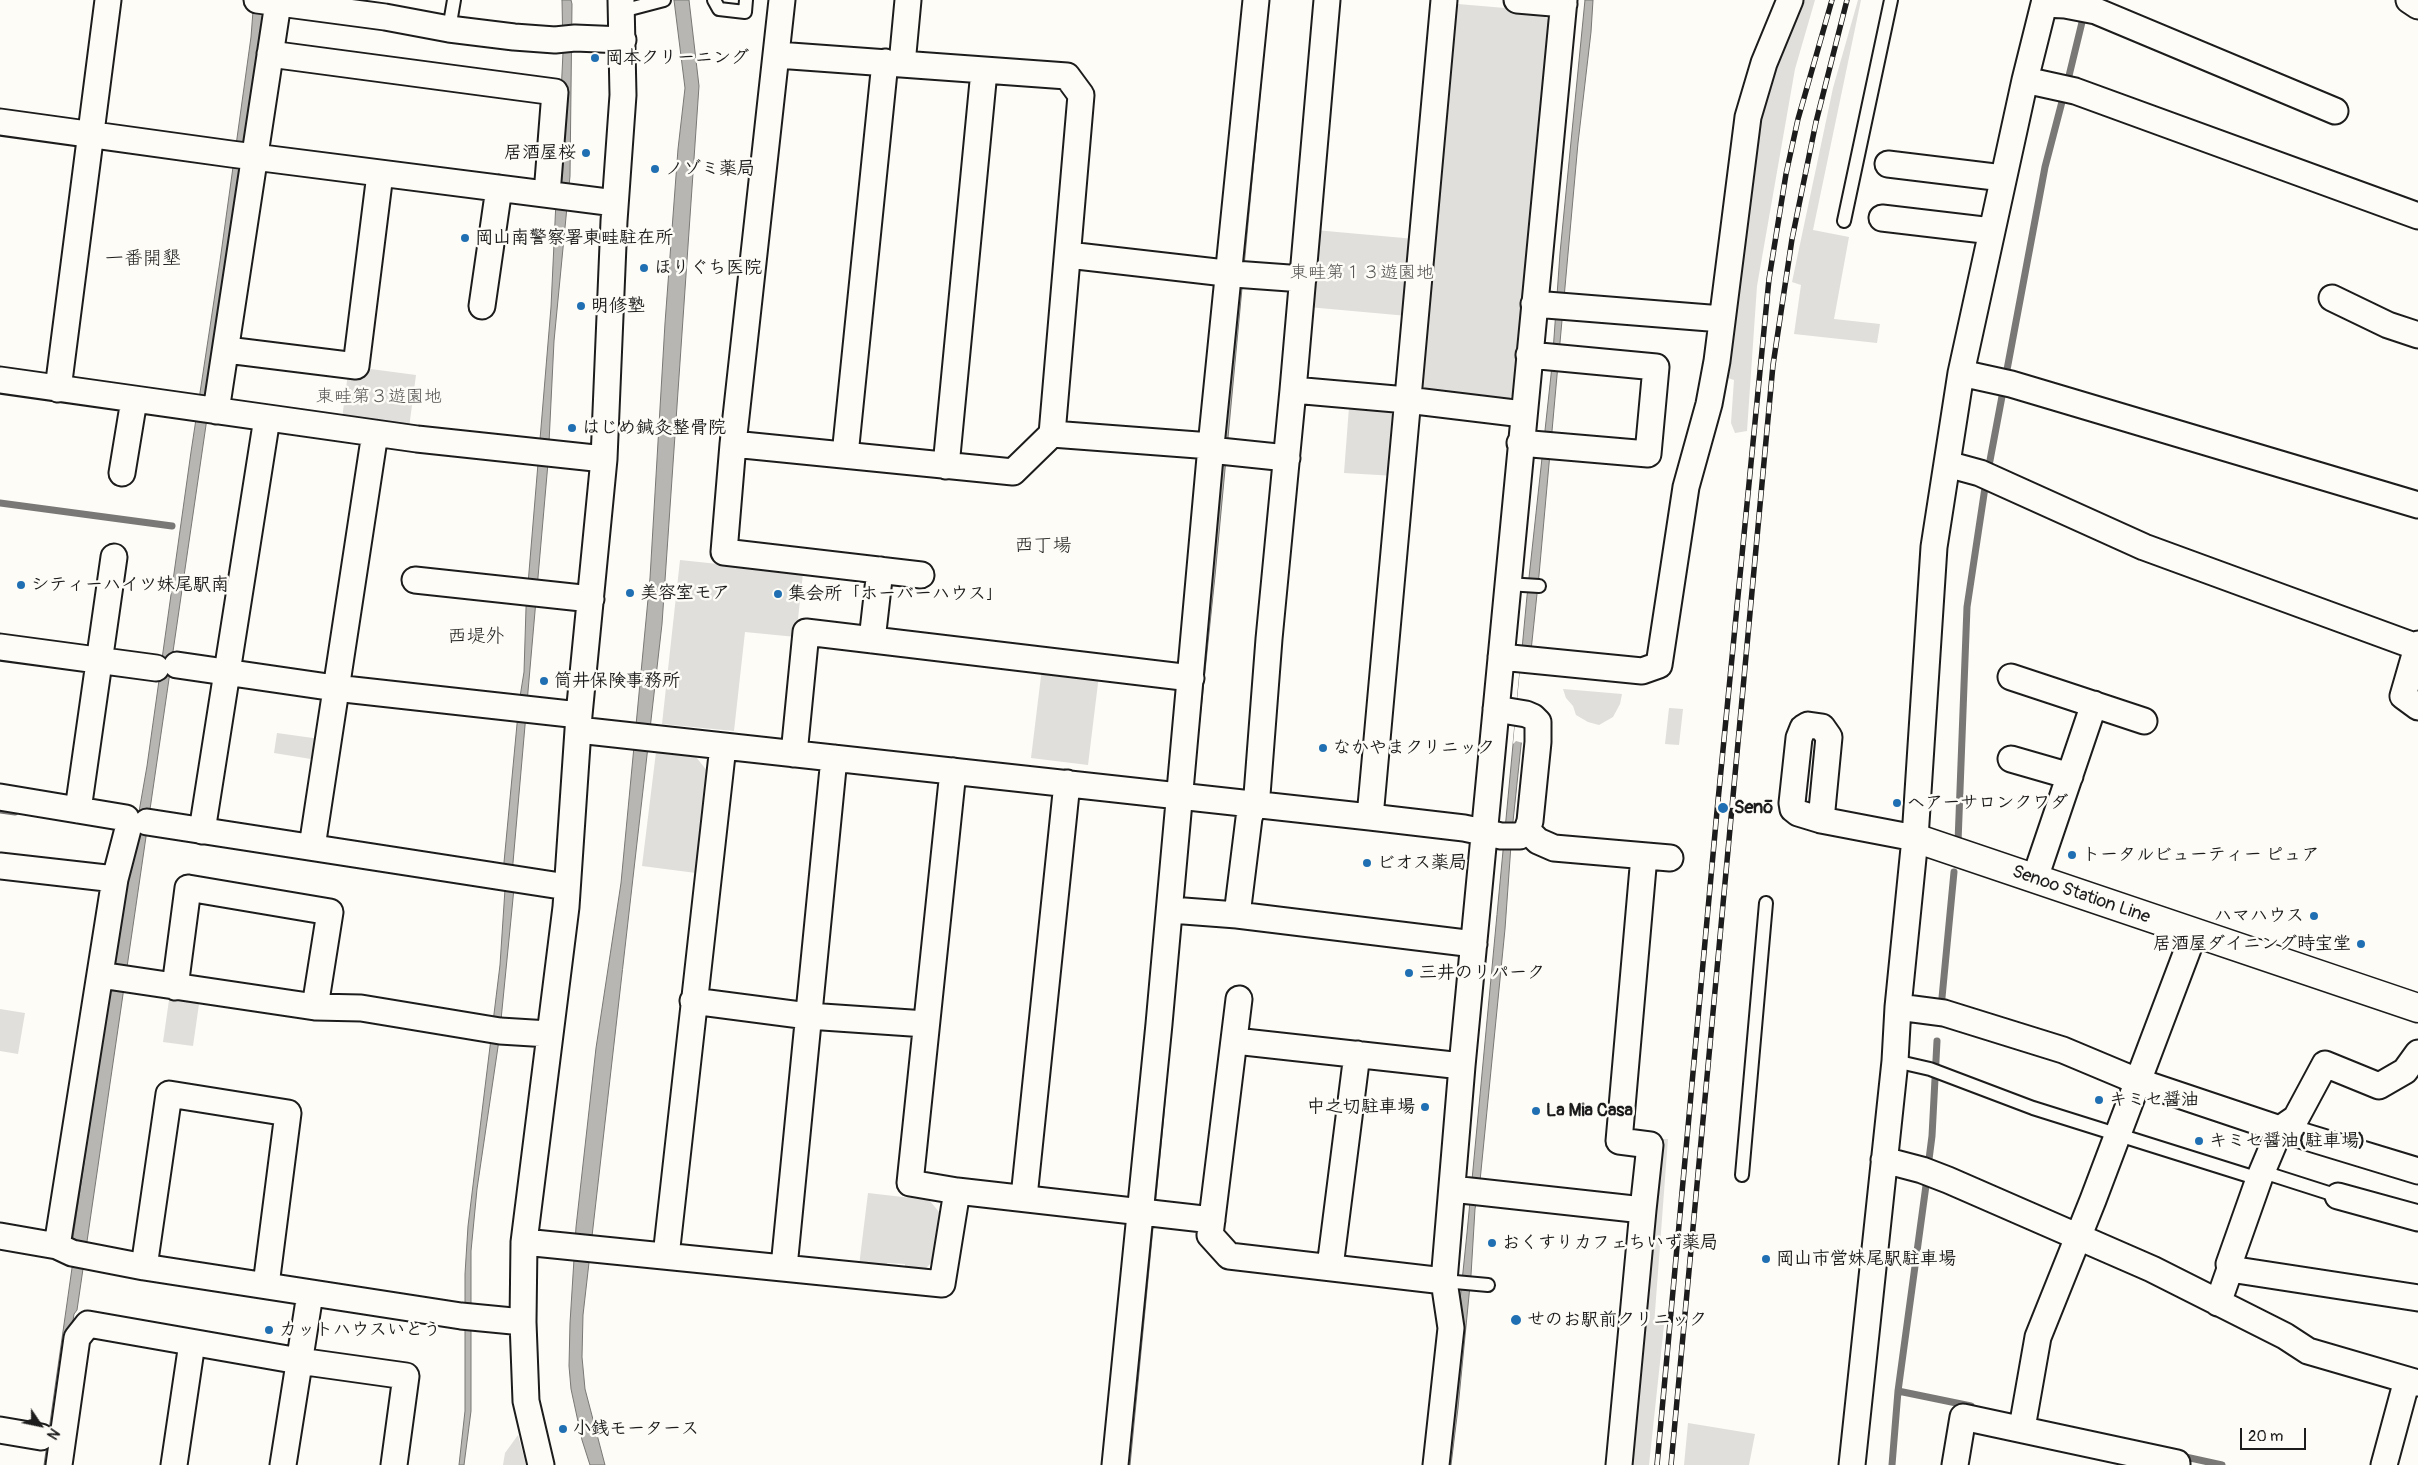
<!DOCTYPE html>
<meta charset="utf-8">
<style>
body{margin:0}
#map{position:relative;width:2418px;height:1465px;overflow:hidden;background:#fdfcf7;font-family:Pangolin,sans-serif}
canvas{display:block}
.north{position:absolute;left:15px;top:1400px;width:50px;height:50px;-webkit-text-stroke:4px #fdfcf7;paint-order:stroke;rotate:124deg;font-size:14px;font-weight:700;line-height:20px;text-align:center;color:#1c1c1c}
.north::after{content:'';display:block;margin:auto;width:18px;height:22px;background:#1c1c1c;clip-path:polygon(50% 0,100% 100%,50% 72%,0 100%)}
.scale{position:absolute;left:2240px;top:1428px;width:66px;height:22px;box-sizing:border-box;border:2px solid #1c1c1c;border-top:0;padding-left:6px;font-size:15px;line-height:18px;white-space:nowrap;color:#1c1c1c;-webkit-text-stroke:4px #fdfcf7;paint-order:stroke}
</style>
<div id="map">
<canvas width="2418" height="1465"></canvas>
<div class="north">N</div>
<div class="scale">20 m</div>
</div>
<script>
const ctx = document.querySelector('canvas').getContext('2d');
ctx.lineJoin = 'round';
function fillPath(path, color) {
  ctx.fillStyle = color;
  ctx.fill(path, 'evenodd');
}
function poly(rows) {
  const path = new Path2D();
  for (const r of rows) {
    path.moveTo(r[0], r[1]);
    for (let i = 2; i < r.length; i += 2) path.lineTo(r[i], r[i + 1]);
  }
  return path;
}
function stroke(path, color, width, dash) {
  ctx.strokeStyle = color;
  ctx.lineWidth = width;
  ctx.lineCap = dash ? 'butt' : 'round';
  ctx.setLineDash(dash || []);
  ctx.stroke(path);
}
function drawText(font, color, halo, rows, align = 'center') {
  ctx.font = font + ' Pangolin,"Klee One",sans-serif';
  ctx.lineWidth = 5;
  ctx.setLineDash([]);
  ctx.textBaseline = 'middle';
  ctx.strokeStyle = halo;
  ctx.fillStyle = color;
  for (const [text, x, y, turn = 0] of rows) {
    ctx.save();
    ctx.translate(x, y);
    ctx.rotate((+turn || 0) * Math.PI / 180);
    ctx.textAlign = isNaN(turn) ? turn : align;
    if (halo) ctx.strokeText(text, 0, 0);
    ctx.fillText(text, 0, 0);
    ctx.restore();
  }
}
fillPath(poly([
 [1800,0,1815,0,1795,69,1757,286,1747,431,1735,433,1731,423,1734,380,1719,375,1754,117],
 [1858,0,1861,0,1813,230,1849,237,1834,319,1880,324,1877,343,1794,334,1801,285,1792,282,1833,88],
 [1458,4,1540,11,1553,25,1519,387,1509,399,1427,391,1419,383,1451,13],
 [1315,230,1415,239,1408,316,1308,307],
 [363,368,416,375,409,428,342,419,348,373],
 [1349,407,1391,410,1400,418,1396,476,1344,473],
 [680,560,803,573,796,637,745,632,734,731,662,724],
 [1042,668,1099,675,1088,765,1031,758],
 [1563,689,1622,694,1620,704,1613,717,1599,725,1588,722,1576,715,1573,706,1566,698],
 [1669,708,1683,709,1679,745,1665,744],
 [277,733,320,739,317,760,274,753],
 [656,752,696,757,708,772,696,873,642,866],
 [170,993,200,997,193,1046,163,1042],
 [0,1009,25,1013,18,1054,0,1051],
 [1656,1139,1668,1139,1654,1325,1664,1325,1649,1465,1629,1465],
 [868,1193,929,1200,940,1213,934,1260,922,1272,905,1271,905,1264,887,1263,886,1269,859,1266],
 [1688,1423,1755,1434,1749,1465,1684,1465],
 [518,1435,526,1465,503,1465,505,1453]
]), '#e0dfdb');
const water = poly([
 [268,0,77,1310,74,1314,52,1465,44,1465,73,1261,72,1244,88,1136,129,869,147,766,191,452,220,261,251,37,253,11,268,0],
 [562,0,571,0,572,4,570,176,554,341,548,463,512,874,514,888,511,919,499,1040,477,1189,471,1251,471,1411,464,1465,459,1465,465,1411,465,1274,468,1226,500,965,505,889,503,873,519,703,524,672,526,608,551,307,563,52,562,0],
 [674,0,689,0,699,86,662,624,583,1315,582,1357,585,1389,605,1465,590,1465,582,1440,571,1389,569,1366,570,1323,576,1227,596,1048,621,883,650,578,665,323,678,149,685,88,674,0],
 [1263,0,1269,0,1215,576,1190,814,1163,1125,1130,1465,1122,1465,1263,0],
 [1585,0,1593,0,1591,32,1578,143,1539,575,1512,831,1505,929,1480,1181,1475,1209,1471,1275,1458,1408,1451,1465,1443,1465,1467,1233,1527,596,1552,366,1560,253,1585,0]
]);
fillPath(water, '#b7b6b2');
stroke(water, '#797876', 1);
fillPath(poly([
 [1522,648,1532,653,1523,743,1516,741,1513,744]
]), '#fdfcf7');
stroke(poly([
 [2067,84,2084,14],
 [1988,471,2045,167,2064,94],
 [0,503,172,526],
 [0,810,15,812],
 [1958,842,1967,607,1986,481],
 [1941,1008,1954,872],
 [1928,1167,1932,1136,1937,1041],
 [1898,1391,1971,1406],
 [2181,1456,2222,1465],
 [1892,1465,1898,1391,1927,1178]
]), '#797876', 7);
const lane = poly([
 [714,0,719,9,745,12,746,0],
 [622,11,664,0],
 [449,29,454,0],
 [1844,221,1891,0],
 [1507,584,1539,586],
 [1895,1061,1930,1069,2033,1108,2259,1179],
 [2263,1172,2338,1196],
 [1742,1175,1766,903],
 [1444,1281,1488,1285]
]);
const street = poly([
 [257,0,385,17,449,29,514,37,555,40,575,38,623,40],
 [1517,0,1564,4],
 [2409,0,2418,6],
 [2044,4,2065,5,2096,11,2335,111],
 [270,54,555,92,547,194],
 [777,55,1067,76,1081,95,1052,434,1013,472,733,444,782,0],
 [902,64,908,0],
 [2025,80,2075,91,2418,216],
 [0,122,231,154,615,203],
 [1888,164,2003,178],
 [1882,218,1992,231],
 [1068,255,1234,274,1303,279],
 [2332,298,2388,325,2418,335],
 [1534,304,1722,319],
 [482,306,499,188],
 [227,350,356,366,380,174],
 [1961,373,2011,384,2418,505],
 [0,380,417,439,604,459],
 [58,389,108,0],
 [1293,390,1407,400,1523,414],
 [216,411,278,3],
 [1052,434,1211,446],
 [1520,443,1648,454,1656,367,1529,355],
 [733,444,724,552,921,575],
 [1210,450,1287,458],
 [845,455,885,62],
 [1947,464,1980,473,2144,547,2417,647],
 [946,466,984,71],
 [122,473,134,400],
 [415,580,591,599],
 [872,640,880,570],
 [2418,644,2403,696,2418,707],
 [0,647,156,668],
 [1501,657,1642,671,1659,665,1686,487,1709,404,1717,361,1748,117,1764,63,1790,0],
 [177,665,335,688,579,715],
 [2011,677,2144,721],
 [578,730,1370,817,1464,828,1501,836,1520,836,1527,830,1530,821,1538,742,1538,722,1533,717,1526,714,1496,709],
 [794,754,806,632,1191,678],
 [2011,759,2070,776],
 [953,771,910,1183,957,1191,1212,1220],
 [0,797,126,818],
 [78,810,114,557],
 [1370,817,1444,0],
 [1821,820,1829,737,1822,727,1808,725,1803,728,1799,738,1792,803,1793,809,1798,813,1821,820,1915,838],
 [147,822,567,887],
 [1527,830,1538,841,1554,848,1670,858],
 [202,831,267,418],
 [312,847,375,433],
 [0,866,115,879],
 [2035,878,2094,704],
 [1184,911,1237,915,1474,944],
 [1237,915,1249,818,1257,795,1269,639,1293,390,1327,0],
 [100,975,315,1007,361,1008,500,1031,549,1034],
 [175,987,188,888,330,912,315,1007],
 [1239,999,1210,1235,1229,1256,1444,1281],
 [693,1001,808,1016,926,1024],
 [1898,1007,1944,1013,2063,1050,2137,1081,2280,1129,2418,1171],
 [1235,1041,1462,1066],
 [1884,1160,1922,1170,1948,1180,2152,1269,2285,1336,2308,1351,2418,1383],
 [1452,1189,1643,1210,1619,1465],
 [2338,1196,2418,1218],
 [1024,1197,1067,783],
 [1643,1210,1650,1145,1619,1141,1644,856],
 [0,1236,57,1246,72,1253,144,1267,461,1316,523,1322],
 [524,1242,942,1284,957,1191],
 [57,1246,115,879,129,825],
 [666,1256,723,746],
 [144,1267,169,1094,288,1113,266,1285],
 [784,1267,834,758],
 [1330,1267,1357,1054],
 [2230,1269,2418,1298],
 [2218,1303,2230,1269,2229,1264,2259,1179,2280,1129,2296,1118,2325,1064,2379,1086,2405,1071,2418,1053],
 [2022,1428,2038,1337,2093,1200,2194,933],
 [0,1430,41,1437],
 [59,1465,77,1338,88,1324,299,1361,406,1376,394,1465],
 [174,1465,192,1343],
 [283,1465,310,1294],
 [541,1465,526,1401,523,1322,524,1242,566,907,579,715,604,459,614,221,623,95,621,0],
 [1115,1465,1159,1024,1211,446,1256,0],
 [1436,1465,1451,1328,1444,1281,1462,1066,1564,0],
 [1852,1465,1895,1061,1898,1007,1915,838,1934,547,1961,373,2025,80,2045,0],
 [1955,1465,1963,1417,2177,1463,2177,1465],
 [2384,1465,2407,1380]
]);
const secondary = poly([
 [1915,838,2418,1008]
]);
stroke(lane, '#1c1c1c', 16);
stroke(street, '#1c1c1c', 29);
stroke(secondary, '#1c1c1c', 31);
stroke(lane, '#fdfcf7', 12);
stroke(street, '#fdfcf7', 25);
stroke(secondary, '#fdfcf7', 28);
const rail = poly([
 [1657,1465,1717,811,1769,279,1786,174,1798,119,1832,0],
 [1671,1465,1773,365,1792,239,1816,122,1847,0]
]);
stroke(rail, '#1c1c1c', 5.5);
stroke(rail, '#fdfcf7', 4, [11]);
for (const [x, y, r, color] of [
 [595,58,5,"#1f6fb2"],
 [586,153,5,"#1f6fb2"],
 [655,169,5,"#1f6fb2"],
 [465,238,5,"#1f6fb2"],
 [644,268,5,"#1f6fb2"],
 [581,306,5,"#1f6fb2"],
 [572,428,5,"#1f6fb2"],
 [21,585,5,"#1f6fb2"],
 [630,593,5,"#1f6fb2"],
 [778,594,5,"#1f6fb2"],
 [544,681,5,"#1f6fb2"],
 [1323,748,5,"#1f6fb2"],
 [1897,803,5,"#1f6fb2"],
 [1723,808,6,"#1f6fb2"],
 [2072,855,5,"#1f6fb2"],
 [1367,863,5,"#1f6fb2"],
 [2314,916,5,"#1f6fb2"],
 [2361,944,5,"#1f6fb2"],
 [1409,973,5,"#1f6fb2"],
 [2099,1100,5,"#1f6fb2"],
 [1425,1107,5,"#1f6fb2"],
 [1536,1111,5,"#1f6fb2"],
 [2199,1141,5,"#1f6fb2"],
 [1492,1243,5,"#1f6fb2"],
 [1766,1259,5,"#1f6fb2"],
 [1516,1320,6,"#1f6fb2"],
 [269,1330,5,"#1f6fb2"],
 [563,1429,5,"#1f6fb2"]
]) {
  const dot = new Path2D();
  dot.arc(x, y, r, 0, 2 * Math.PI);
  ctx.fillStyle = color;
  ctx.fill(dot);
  stroke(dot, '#fdfcf7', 2);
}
drawText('bold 18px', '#1c1c1c', '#fdfcf7', [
 ["岡本クリーニング",605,58],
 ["居酒屋桜",576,153,"right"],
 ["ノゾミ薬局",665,169],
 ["岡山南警察署東畦駐在所",475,238],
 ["ほりぐち医院",654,268],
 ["明修塾",591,306],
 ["はじめ鍼灸整骨院",582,428],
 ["シティーハイツ妹尾駅南",31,585],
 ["美容室モア",640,593],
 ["集会所「ホーバーハウス」",788,594],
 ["筒井保険事務所",554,681],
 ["なかやまクリニック",1333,748],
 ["ヘアーサロンクワダ",1907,803],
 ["Senō",1734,808],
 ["トータルビューティー ピュア",2082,855],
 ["ビオス薬局",1377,863],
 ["ハマハウス",2304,916,"right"],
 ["居酒屋ダイニング時宝堂",2351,944,"right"],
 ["三井のリパーク",1419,973],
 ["キミセ醤油",2109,1100],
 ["中之切駐車場",1415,1107,"right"],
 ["La Mia Casa",1546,1111],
 ["キミセ醤油(駐車場)",2209,1141],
 ["おくすりカフェちいず薬局",1502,1243],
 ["岡山市営妹尾駅駐車場",1776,1259],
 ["せのお駅前クリニック",1527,1320],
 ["カットハウスいとう",279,1330],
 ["小銭モータース",573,1429]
], 'left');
drawText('18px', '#575655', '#fdfcf7', [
 ["東畦第１３遊園地",1362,273],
 ["東畦第３遊園地",379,397]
]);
drawText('18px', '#1c1c1c', '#fdfcf7', [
 ["Senoo Station Line",2081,895,19]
]);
drawText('19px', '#1c1c1c', '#fdfcf7', [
 ["一番開墾",143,259],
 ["西丁場",1043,546],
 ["西堤外",476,637]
]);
</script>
